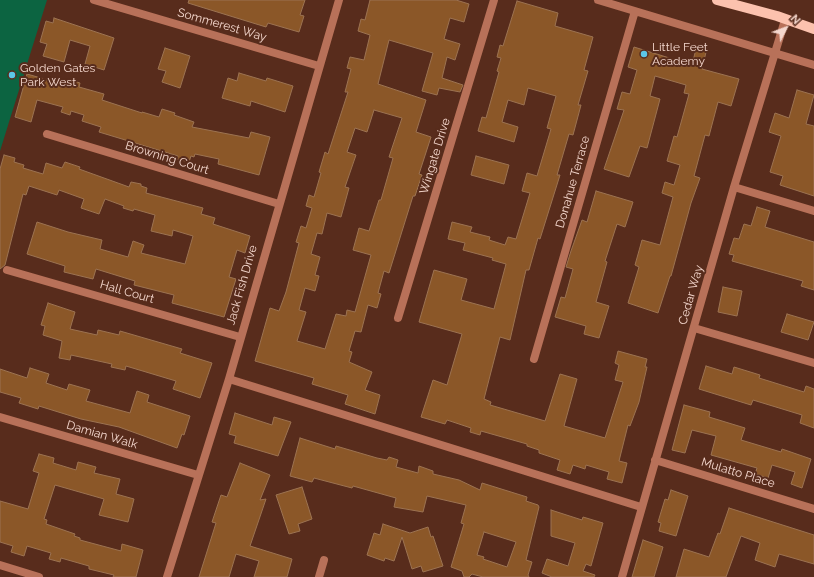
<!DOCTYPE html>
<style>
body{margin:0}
#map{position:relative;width:814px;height:577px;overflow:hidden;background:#582c1c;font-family:Raleway,sans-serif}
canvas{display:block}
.north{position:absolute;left:766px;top:8px;width:40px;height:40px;-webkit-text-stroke:3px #582c1c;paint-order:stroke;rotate:48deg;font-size:11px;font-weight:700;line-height:16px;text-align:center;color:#f4d7cd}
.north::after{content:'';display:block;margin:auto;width:14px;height:18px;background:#f4d7cd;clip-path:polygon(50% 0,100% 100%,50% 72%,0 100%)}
</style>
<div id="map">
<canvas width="814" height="577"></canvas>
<div class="north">N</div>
</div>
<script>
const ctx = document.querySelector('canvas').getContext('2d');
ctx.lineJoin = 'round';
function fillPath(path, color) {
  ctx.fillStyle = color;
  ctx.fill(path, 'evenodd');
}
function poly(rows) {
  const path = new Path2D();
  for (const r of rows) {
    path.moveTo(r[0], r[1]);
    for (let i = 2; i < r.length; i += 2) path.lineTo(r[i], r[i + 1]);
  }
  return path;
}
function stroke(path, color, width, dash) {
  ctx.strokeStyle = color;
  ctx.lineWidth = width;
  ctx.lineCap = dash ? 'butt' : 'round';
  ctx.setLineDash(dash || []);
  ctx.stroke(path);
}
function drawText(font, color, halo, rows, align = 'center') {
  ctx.font = font + ' Raleway,sans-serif';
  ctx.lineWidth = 4;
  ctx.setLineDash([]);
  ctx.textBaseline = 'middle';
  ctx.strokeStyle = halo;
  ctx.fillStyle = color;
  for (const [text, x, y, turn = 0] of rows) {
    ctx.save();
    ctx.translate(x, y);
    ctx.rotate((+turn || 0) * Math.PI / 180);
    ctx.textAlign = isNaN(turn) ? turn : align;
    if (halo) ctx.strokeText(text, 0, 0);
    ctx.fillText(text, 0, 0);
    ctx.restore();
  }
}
fillPath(poly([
 [0,0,47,0,0,151]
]), '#0c6441');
const building = poly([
 [189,0,305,0,300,15,304,16,299,32,268,23,266,27,188,3,189,0],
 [370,0,456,0,469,4,464,22,450,18,444,39,460,44,455,60,447,57,442,78,463,85,460,92,439,88,437,95,422,91,433,53,389,40,378,84,426,100,416,132,431,137,419,174,422,175,415,196,413,196,389,273,384,271,378,293,381,294,377,308,368,305,361,332,355,331,349,351,352,352,349,362,372,372,365,390,380,395,375,414,345,404,348,395,312,384,314,378,255,361,270,308,279,311,286,292,299,243,296,242,301,226,306,228,312,208,306,206,309,195,314,197,321,173,319,172,325,152,328,154,348,92,345,92,351,69,347,68,350,57,364,60,370,35,358,31,361,19,365,20,370,0],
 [374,110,402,118,389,157,393,158,381,200,379,200,369,231,359,228,353,250,371,255,355,312,347,310,346,316,336,314,325,349,297,341,306,312,299,310,305,288,315,291,319,276,315,275,320,257,311,254,317,233,322,234,327,213,341,217,349,188,345,187,356,155,347,152,355,128,367,132,374,110],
 [517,1,558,13,555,26,593,37,584,70,588,71,578,105,581,105,573,135,569,134,557,175,560,175,540,239,538,238,529,270,526,270,510,340,500,337,484,399,491,402,490,405,545,421,560,374,577,379,564,426,605,438,623,382,615,380,619,365,615,363,618,351,647,359,645,367,647,367,639,402,630,426,628,425,619,461,627,463,622,483,607,479,609,472,586,465,585,469,573,465,570,474,557,470,560,460,539,453,539,450,527,446,527,444,481,431,480,435,470,432,471,428,447,420,445,424,421,417,433,380,447,385,462,334,419,322,434,270,467,279,461,300,494,309,506,264,492,260,493,258,463,250,465,243,448,239,452,222,472,227,470,232,490,237,489,240,505,245,508,237,516,239,530,193,522,191,527,173,537,176,551,129,547,128,556,96,528,88,524,105,508,100,502,122,518,127,514,142,478,131,482,117,486,118,499,72,497,71,501,58,497,57,500,45,503,46,517,1],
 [54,18,114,38,104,70,85,64,90,46,70,40,64,62,43,56,47,44,40,42,46,21,53,23,54,18],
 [697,45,707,48,702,69,739,79,731,106,718,102,709,136,705,135,694,176,700,178,691,203,671,276,670,276,658,313,628,303,639,267,635,265,642,240,660,245,673,197,662,193,665,182,674,185,680,165,667,161,674,136,677,137,689,94,684,93,686,85,655,76,650,96,660,99,647,148,640,146,629,177,604,169,624,110,617,109,622,92,630,94,637,70,628,67,634,47,692,65,697,45],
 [165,48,190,56,180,88,162,82,166,71,158,69,165,48],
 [239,73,266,81,267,78,293,86,285,112,251,101,250,106,222,98,228,78,237,81,239,73],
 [27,74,69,86,71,80,80,83,79,87,104,94,102,100,142,113,142,112,159,117,162,109,175,113,174,115,194,122,192,127,249,138,251,132,270,137,259,175,218,164,219,159,195,154,194,157,191,156,189,162,177,159,178,156,99,132,101,127,82,121,84,115,71,111,70,115,61,112,63,107,37,100,31,122,15,117,27,74],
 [797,90,814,95,806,124,814,126,814,196,780,185,783,176,770,172,781,136,769,132,775,113,789,118,797,90],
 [4,155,15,158,14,162,24,165,23,168,43,174,46,163,62,168,65,162,80,167,79,169,129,187,131,182,141,184,141,186,147,188,146,193,203,208,201,214,215,218,213,224,250,236,245,253,237,250,229,277,236,279,224,317,172,303,174,295,134,285,135,281,96,269,93,279,64,272,65,266,27,254,37,222,68,232,102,240,100,249,128,257,133,241,144,245,141,253,185,264,193,236,173,230,172,236,151,231,155,215,134,209,133,211,123,208,124,206,105,199,99,214,81,208,84,199,59,190,57,195,29,186,26,195,23,194,5,265,0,269,0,169,4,155],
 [476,156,509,165,504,184,471,175,476,156],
 [596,191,633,202,625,227,617,224,605,261,607,262,596,302,609,306,599,338,584,334,586,326,555,317,561,297,565,298,573,269,566,267,571,251,582,220,587,222,596,191],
 [757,207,770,211,765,227,814,242,814,290,801,286,803,281,732,261,734,255,729,254,734,238,739,239,744,224,751,226,757,207],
 [723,287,742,291,737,316,718,312,723,287],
 [48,303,75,312,70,329,97,335,98,330,119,335,120,331,182,349,180,353,212,363,200,398,173,389,176,381,126,366,125,370,111,367,112,364,71,355,70,360,59,358,62,341,43,335,45,326,41,325,48,303],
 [787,314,814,322,808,340,781,332,787,314],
 [706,366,732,374,734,367,760,375,759,378,804,392,806,386,814,389,814,428,800,423,802,415,753,400,751,405,699,389,706,366],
 [30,368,49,374,46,383,67,390,69,384,90,390,86,401,130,413,137,391,149,395,147,402,190,416,184,435,182,434,177,448,119,427,81,419,39,406,38,409,19,403,21,398,0,392,0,369,27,378,30,368],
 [684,405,710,412,709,417,745,428,741,440,781,452,782,449,811,459,802,488,791,484,795,472,772,465,768,478,755,474,757,468,711,455,716,436,692,430,685,453,672,450,684,405],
 [235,413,272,425,274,417,291,422,278,456,234,443,236,436,229,434,235,413],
 [300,438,335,449,336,446,377,458,387,460,389,457,398,460,396,467,418,473,419,466,433,471,433,474,459,480,480,490,482,483,527,497,526,501,538,505,539,507,526,560,532,562,528,575,529,577,483,577,472,574,469,577,464,577,462,571,451,567,464,524,461,523,466,505,427,496,423,512,394,507,396,498,353,486,352,488,314,478,312,482,290,476,300,438],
 [484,532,516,542,507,567,483,559,484,557,477,555,484,532],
 [39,454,54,458,53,463,76,470,78,462,96,467,94,473,120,479,116,494,134,499,128,522,99,515,104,499,55,485,44,519,47,520,46,524,75,534,74,536,80,538,80,540,121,551,122,544,143,550,136,577,113,577,114,575,89,569,89,566,61,558,60,562,49,559,51,553,27,546,24,556,11,552,13,546,0,542,0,501,28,509,39,473,33,471,39,454],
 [240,463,270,475,260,500,266,499,250,546,292,559,287,577,254,577,259,561,236,554,229,577,199,577,216,523,212,522,221,495,227,497,240,463],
 [302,487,312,519,298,524,300,531,289,534,276,495,302,487],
 [671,490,688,496,676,536,659,531,661,523,658,522,665,499,668,500,671,490],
 [729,508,814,535,814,564,779,554,775,567,755,560,760,543,741,536,726,577,676,577,684,549,709,557,718,533,720,534,729,508],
 [551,510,582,520,583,517,603,523,591,566,586,564,583,571,595,575,594,577,552,577,542,573,547,559,568,566,575,543,551,536,551,510],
 [383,524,410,533,428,527,431,537,433,536,443,566,423,572,421,566,412,569,402,537,394,561,385,558,384,561,367,555,374,533,380,535,383,524],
 [643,540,663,547,654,577,632,577,643,540]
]);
fillPath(building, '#8b5728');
stroke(building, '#9c7352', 1);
stroke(poly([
 [94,0,319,66],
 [598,0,814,65],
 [47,134,279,204],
 [734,187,814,211],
 [7,270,240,337],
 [398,318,494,0],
 [694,328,814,363],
 [534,359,635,11],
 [229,379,641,507],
 [0,417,198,475],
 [655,460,814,509],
 [0,565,39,577],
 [167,577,229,379,339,0],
 [319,577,324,560],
 [622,577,734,187,785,20]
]), '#b87159', 8);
stroke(poly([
 [717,0,777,16,814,29]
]), '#fcc2ae', 10);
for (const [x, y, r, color] of [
 [644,54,4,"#5cc7e7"],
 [12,75,4,"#5cc7e7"]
]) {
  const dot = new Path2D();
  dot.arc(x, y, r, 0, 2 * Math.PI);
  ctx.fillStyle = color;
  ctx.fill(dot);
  stroke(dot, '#582c1c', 1.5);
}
drawText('12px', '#f4d7cd', '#582c1c', [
 ["Sommerest Way",222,25,16],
 ["Wingate Drive",435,156,-73],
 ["Browning Court",167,158,17],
 ["Donahue Terrace",573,182,-74],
 ["Jack Fish Drive",242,285,-74],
 ["Hall Court",127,292,16],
 ["Cedar Way",691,295,-74],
 ["Damian Walk",102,435,16],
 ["Mulatto Place",738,473,17]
]);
drawText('12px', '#f4d7cd', '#582c1c', [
 ["Little Feet",652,47],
 ["Academy",652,61],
 ["Golden Gates",20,68],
 ["Park West",20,82]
], 'left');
</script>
